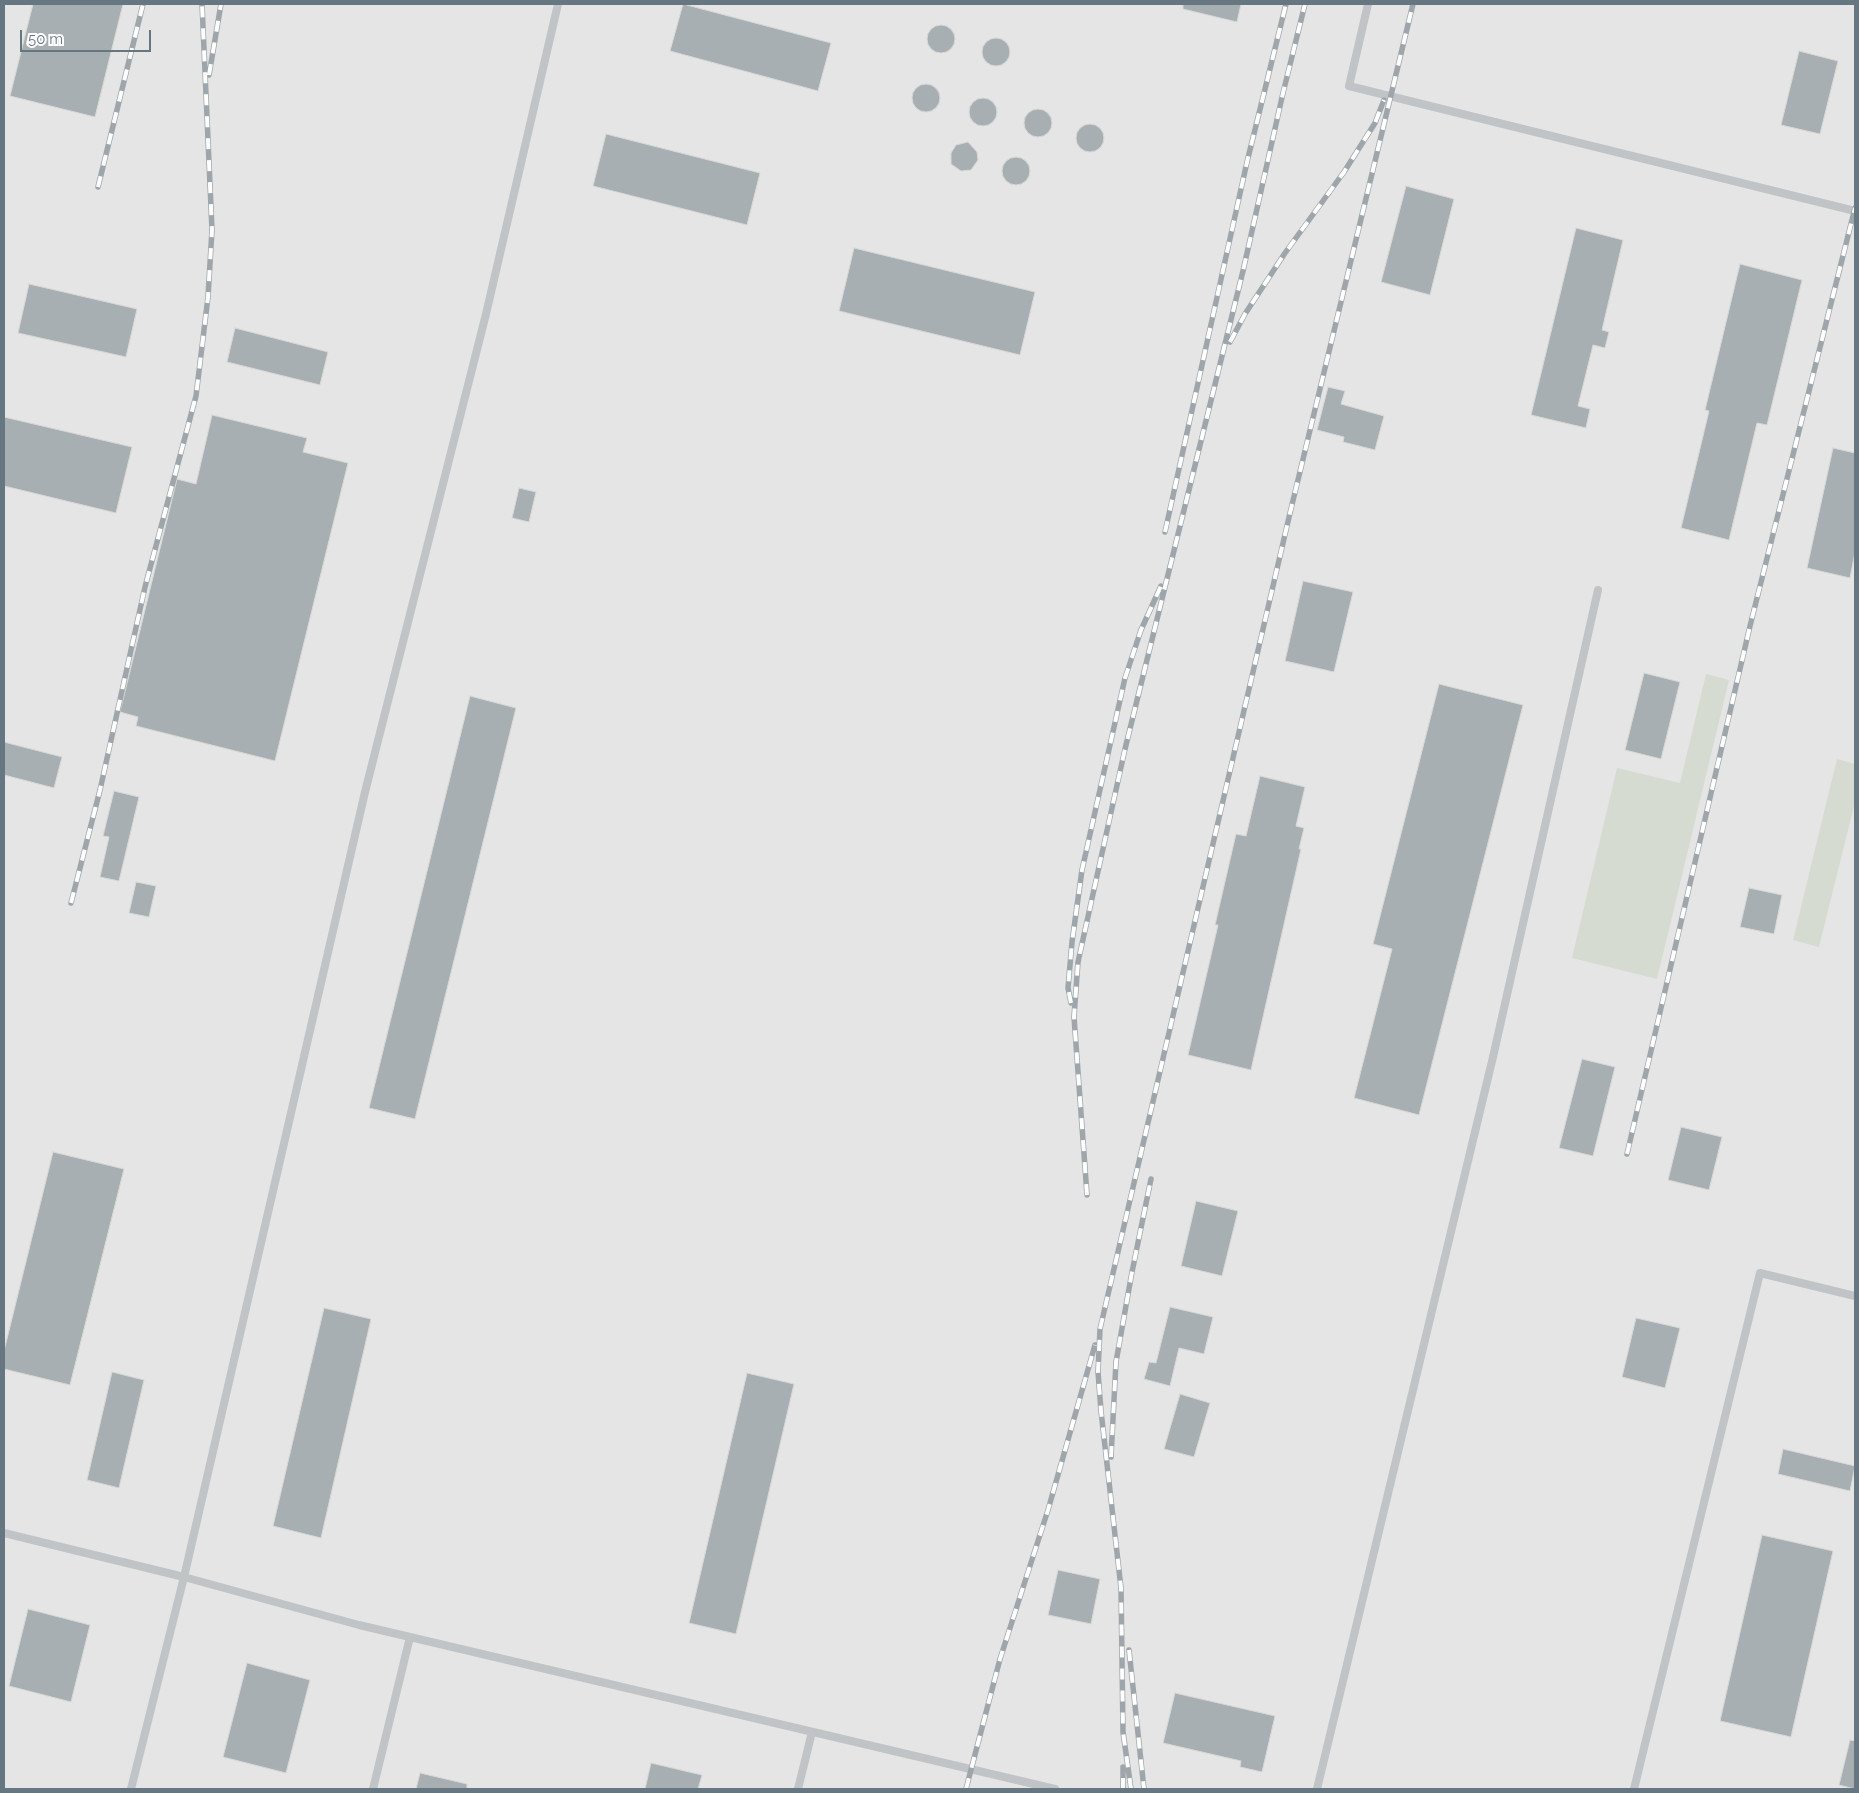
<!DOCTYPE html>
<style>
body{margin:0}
#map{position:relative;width:1859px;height:1793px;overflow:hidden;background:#f6f6f3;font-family:Raleway,sans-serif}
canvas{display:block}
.frame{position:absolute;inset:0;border:5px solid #677782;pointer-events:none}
.scale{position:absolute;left:20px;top:30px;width:131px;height:22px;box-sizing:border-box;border:2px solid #677782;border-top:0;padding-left:6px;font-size:15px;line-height:18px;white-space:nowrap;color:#677782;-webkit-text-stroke:4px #fff;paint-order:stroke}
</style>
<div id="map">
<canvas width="1859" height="1793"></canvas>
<div class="frame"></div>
<div class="scale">50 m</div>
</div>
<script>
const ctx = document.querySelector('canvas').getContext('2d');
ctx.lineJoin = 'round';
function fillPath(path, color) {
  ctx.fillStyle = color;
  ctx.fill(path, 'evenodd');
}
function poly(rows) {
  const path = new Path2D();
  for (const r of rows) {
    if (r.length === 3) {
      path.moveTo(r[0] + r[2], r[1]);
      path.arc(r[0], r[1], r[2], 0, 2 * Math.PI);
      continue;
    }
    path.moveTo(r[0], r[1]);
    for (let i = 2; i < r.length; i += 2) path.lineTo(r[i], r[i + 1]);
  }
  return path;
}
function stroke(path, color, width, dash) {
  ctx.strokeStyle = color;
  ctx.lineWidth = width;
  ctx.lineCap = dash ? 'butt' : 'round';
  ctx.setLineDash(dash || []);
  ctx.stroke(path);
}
fillPath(poly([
 [4,4,1855,4,1855,1789,4,1789]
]), '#e4e5e4');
fillPath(poly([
 [1706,674,1729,680,1657,979,1572,958,1617,768,1680,783],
 [1837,759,1855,764,1855,802,1819,947,1793,940]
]), '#d6dbd2');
const building = poly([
 [33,4,123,4,95,117,10,96,33,4],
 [683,4,831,43,818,91,670,51,683,4],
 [1183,4,1241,4,1237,22,1183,9,1183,4],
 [941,39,14],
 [996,52,14],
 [1799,51,1838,61,1820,134,1781,125,1799,51],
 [926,98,14],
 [983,112,14],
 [1038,123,14],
 [1090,138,14],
 [606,134,760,173,747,225,593,186,606,134],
 [968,142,977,152,978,160,971,170,961,171,951,164,951,153,956,145,968,142],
 [1016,171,14],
 [1406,186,1454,199,1430,295,1381,282,1406,186],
 [1576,228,1623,240,1602,330,1609,332,1605,348,1593,345,1578,406,1590,409,1586,428,1531,415,1576,228],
 [854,248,1035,292,1020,355,839,311,854,248],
 [1740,264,1802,280,1767,425,1757,423,1729,540,1681,528,1709,411,1705,410,1740,264],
 [29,284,137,309,126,357,18,333,29,284],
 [235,328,328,352,320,385,227,362,235,328],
 [1328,387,1345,391,1341,404,1384,416,1375,450,1343,442,1344,437,1317,430,1328,387],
 [212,415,307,438,303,452,348,463,275,761,136,726,138,717,120,712,177,479,196,484,212,415],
 [4,417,132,447,116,513,4,486,4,417],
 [1833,448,1855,453,1855,552,1850,578,1807,568,1833,448],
 [519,488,536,492,529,522,512,518,519,488],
 [1303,581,1353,592,1334,672,1285,661,1303,581],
 [1644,673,1680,682,1661,759,1625,750,1644,673],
 [1439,684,1523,705,1419,1115,1354,1098,1392,949,1373,944,1439,684],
 [470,696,516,708,415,1119,369,1108,470,696],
 [4,742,62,757,54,788,4,775,4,742],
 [1260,776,1305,787,1296,826,1304,828,1299,849,1301,849,1251,1070,1188,1055,1218,925,1215,925,1236,834,1246,836,1260,776],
 [114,791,139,797,119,881,100,877,109,837,103,836,114,791],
 [136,882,156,886,149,917,129,913,136,882],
 [1749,888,1782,895,1774,934,1740,927,1749,888],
 [1582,1059,1615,1067,1593,1156,1559,1148,1582,1059],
 [1681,1127,1722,1137,1709,1190,1668,1180,1681,1127],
 [53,1152,124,1169,70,1385,4,1369,4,1351,53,1152],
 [1196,1201,1238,1211,1222,1276,1181,1266,1196,1201],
 [1170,1307,1213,1317,1204,1354,1179,1348,1170,1386,1144,1379,1149,1362,1156,1363,1170,1307],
 [324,1308,371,1319,321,1538,273,1526,324,1308],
 [1636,1318,1680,1328,1665,1388,1622,1377,1636,1318],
 [112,1372,144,1380,119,1488,87,1480,112,1372],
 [747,1373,794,1384,736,1634,689,1623,747,1373],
 [1180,1394,1210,1403,1194,1457,1164,1449,1180,1394],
 [1783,1449,1855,1466,1850,1491,1778,1474,1783,1449],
 [1762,1535,1833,1551,1791,1737,1720,1721,1762,1535],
 [1058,1570,1100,1579,1091,1624,1048,1615,1058,1570],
 [28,1609,90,1625,71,1702,9,1686,28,1609],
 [247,1663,310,1680,286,1773,223,1757,247,1663],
 [1175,1693,1275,1716,1262,1772,1240,1767,1241,1761,1163,1743,1175,1693],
 [1850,1740,1855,1741,1855,1789,1839,1785,1850,1740],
 [651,1763,702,1775,698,1789,645,1789,651,1763],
 [420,1773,467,1784,467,1789,416,1789,420,1773]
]);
fillPath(building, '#a7afb3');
stroke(building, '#d8d8d6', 1);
stroke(poly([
 [1368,4,1349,86,1855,211],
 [4,1533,184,1577,365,792,486,314,558,4],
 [131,1789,184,1577,359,1625,1055,1789],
 [373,1789,410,1637],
 [798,1789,812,1732],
 [1317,1789,1493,1057,1598,590],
 [1634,1789,1760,1273,1855,1296]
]), '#c0c4c7', 8);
const rail = poly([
 [209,75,221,4],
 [98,187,143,4],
 [1230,342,1245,314,1285,253,1344,172,1375,123,1384,100],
 [1165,532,1247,162,1286,4],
 [71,903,100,790,145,587,196,396,208,297,212,230,202,4],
 [1071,1003,1068,988,1072,942,1082,870,1125,678,1141,630,1161,586],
 [1627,1154,1750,626,1855,208],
 [1087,1195,1074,1017,1078,962,1125,749,1243,271,1283,93,1305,4],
 [1111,1457,1116,1362,1132,1272,1151,1179],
 [1129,1650,1144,1789],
 [966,1789,1000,1659,1048,1510,1095,1345],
 [1123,1789,1123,1767],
 [1131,1789,1123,1732,1121,1588,1101,1411,1098,1372,1100,1329,1290,513,1413,4]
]);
stroke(rail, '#9fa6ab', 5.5);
stroke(rail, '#fff', 4, [11]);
</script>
